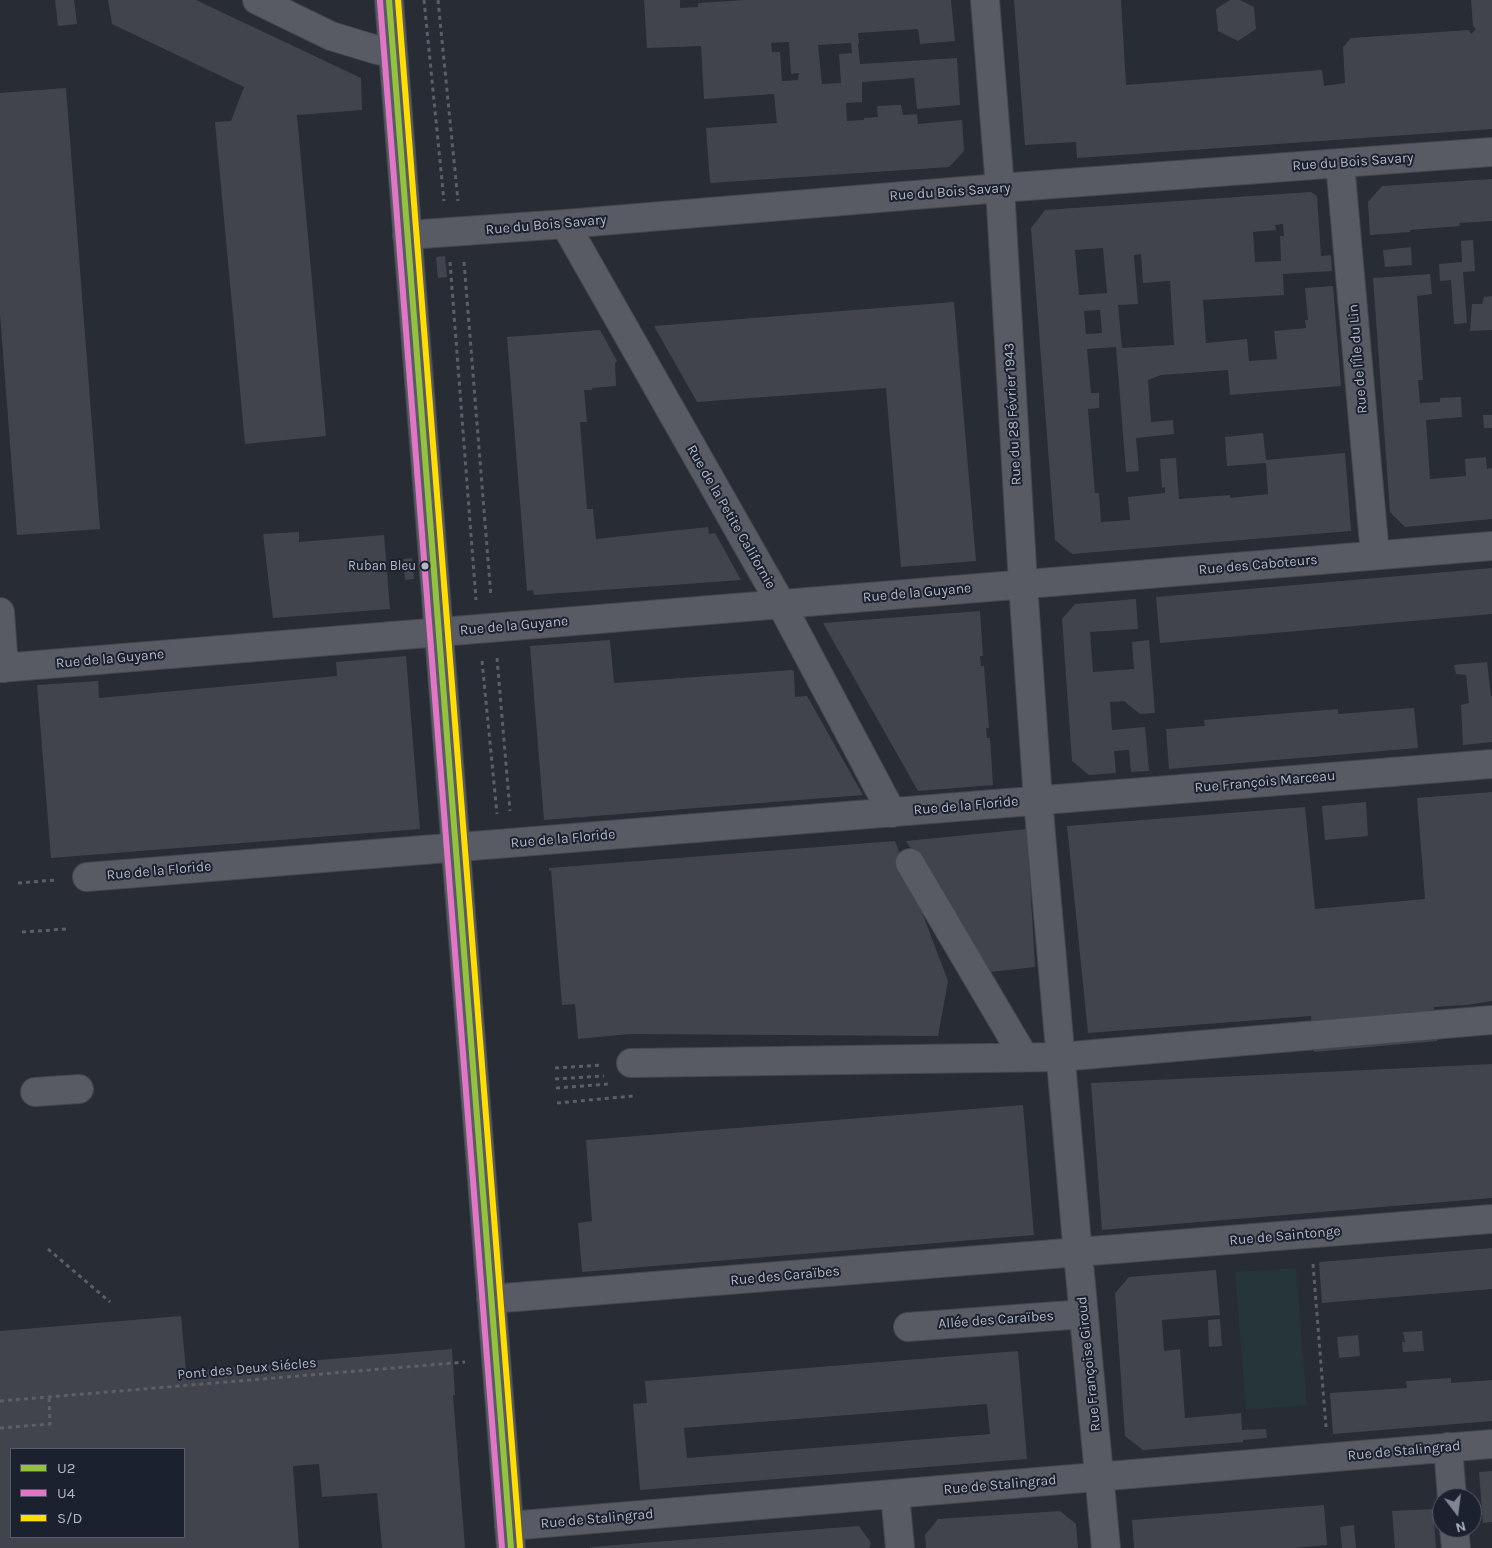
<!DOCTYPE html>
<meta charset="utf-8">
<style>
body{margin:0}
#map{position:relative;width:1492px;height:1548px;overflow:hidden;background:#282c35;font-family:Karla,sans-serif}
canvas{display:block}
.legend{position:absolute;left:10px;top:1448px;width:175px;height:90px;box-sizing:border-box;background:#1c212f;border:1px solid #585d6b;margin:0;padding:6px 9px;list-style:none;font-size:15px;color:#b2b7c6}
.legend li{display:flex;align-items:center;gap:10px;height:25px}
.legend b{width:25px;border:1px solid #585d6b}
.north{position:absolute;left:1432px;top:1488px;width:50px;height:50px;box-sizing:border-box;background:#1c212f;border:1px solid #585d6b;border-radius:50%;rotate:165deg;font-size:14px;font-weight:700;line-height:20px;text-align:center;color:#b2b7c6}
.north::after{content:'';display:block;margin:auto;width:18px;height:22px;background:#828693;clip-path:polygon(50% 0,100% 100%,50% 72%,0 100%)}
</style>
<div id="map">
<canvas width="1492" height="1548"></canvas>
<ul class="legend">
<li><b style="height:6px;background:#94c23d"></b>U2</li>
<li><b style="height:6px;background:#e175c6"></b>U4</li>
<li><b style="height:6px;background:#fd0"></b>S/D</li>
</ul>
<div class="north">N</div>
</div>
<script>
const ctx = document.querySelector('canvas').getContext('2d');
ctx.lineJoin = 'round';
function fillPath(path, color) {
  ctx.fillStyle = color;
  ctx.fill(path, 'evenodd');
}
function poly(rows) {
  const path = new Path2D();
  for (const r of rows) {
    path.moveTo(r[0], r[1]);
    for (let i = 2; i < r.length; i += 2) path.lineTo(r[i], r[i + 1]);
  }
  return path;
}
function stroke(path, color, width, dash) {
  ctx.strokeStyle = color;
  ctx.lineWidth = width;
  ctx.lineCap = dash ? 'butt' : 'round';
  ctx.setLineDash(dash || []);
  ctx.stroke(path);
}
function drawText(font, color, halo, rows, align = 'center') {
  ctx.font = font + ' Karla,sans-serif';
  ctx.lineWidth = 4;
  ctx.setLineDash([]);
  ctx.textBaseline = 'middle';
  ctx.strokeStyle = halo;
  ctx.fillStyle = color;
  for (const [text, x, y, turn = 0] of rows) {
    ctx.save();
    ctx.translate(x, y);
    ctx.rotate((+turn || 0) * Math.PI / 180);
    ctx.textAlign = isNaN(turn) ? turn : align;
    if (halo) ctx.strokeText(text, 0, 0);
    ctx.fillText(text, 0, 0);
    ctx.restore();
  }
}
fillPath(poly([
 [1296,1268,1307,1405,1246,1410,1235,1272]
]), '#25353a');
fillPath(poly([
 [55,0,74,0,77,24,58,26],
 [108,0,196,0,361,78,362,110,297,115,326,436,245,444,215,122,231,121,244,87,112,24],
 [644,0,680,0,680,8,698,7,698,3,745,0,951,0,955,41,920,44,918,29,858,33,859,43,858,44,860,64,957,58,960,105,917,109,914,78,862,82,862,102,846,103,847,121,864,120,864,118,878,117,877,106,901,105,903,115,917,114,918,124,962,120,964,151,949,167,710,183,706,128,777,123,774,94,704,99,701,46,647,48],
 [789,42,791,74,799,73,798,80,782,81,780,52,772,52,771,43],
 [851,43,852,53,839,54,841,83,822,84,818,45],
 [1014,0,1121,0,1126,85,1322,70,1324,86,1345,83,1343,47,1351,38,1469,30,1471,34,1476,29,1473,26,1471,0,1492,0,1492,129,1077,158,1076,142,1025,145],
 [1230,0,1240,0,1254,7,1256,29,1238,41,1218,31,1216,9],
 [66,88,100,529,17,535,0,314,0,93],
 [1492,179,1492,221,1459,223,1460,226,1410,230,1410,232,1370,235,1368,202,1382,186],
 [1311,192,1317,196,1321,256,1331,255,1332,271,1283,274,1284,295,1203,300,1206,343,1247,339,1249,361,1277,359,1274,331,1306,328,1305,320,1308,320,1305,288,1333,286,1341,386,1230,395,1228,370,1161,375,1148,380,1151,422,1173,420,1174,434,1136,438,1139,471,1126,472,1116,347,1087,349,1091,393,1099,393,1099,408,1088,409,1095,493,1099,493,1101,522,1130,520,1128,497,1165,493,1165,487,1162,488,1160,459,1176,458,1179,499,1230,495,1230,498,1268,494,1266,463,1227,466,1225,437,1263,433,1266,460,1345,453,1351,531,1072,554,1055,540,1031,228,1045,210],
 [1283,224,1284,236,1280,236,1281,261,1255,262,1253,232,1276,230,1275,225],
 [1103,248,1107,293,1079,295,1075,250],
 [1141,254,1143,283,1170,281,1174,345,1122,348,1118,305,1138,304,1134,255],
 [1100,310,1102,333,1086,334,1084,311],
 [1473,240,1475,271,1463,272,1467,323,1454,324,1451,280,1440,281,1439,264,1462,262,1461,241],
 [1411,247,1412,265,1385,267,1383,250],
 [445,256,447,277,438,278,436,257],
 [1430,274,1432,294,1417,296,1423,380,1418,380,1420,403,1440,402,1440,398,1461,397,1462,417,1426,420,1430,479,1466,476,1465,459,1486,457,1487,469,1492,468,1492,519,1405,527,1390,512,1373,278],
 [1492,296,1492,330,1470,331,1472,304,1482,304,1484,297],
 [954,302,976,561,901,567,886,388,697,402,654,326],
 [600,330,617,361,615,363,616,386,592,388,592,390,584,390,587,422,580,422,587,509,593,509,596,539,708,527,709,534,715,533,741,580,534,595,533,590,527,591,507,337],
 [1483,415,1492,415,1492,428,1484,428],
 [299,532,299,542,384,535,390,609,273,618,263,534],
 [412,558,414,579,405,580,403,559],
 [1492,568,1492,614,1160,643,1156,597],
 [1136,599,1138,629,1090,632,1093,672,1134,669,1132,642,1149,640,1155,713,1140,714,1124,701,1110,702,1112,730,1145,727,1149,771,1131,772,1129,750,1114,751,1116,773,1089,775,1072,761,1062,619,1075,604],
 [980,611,983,656,980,656,981,666,984,666,989,728,986,728,987,738,990,738,993,785,918,791,823,623],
 [610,640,614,683,792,670,794,672,795,697,807,696,863,795,544,820,530,646],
 [406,656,420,829,51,858,37,685,98,681,99,698,337,676,336,662],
 [1487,662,1491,696,1492,696,1492,742,1463,745,1461,705,1469,703,1466,675,1456,674,1454,665],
 [1414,708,1418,748,1169,769,1166,729,1205,726,1204,720,1338,709,1338,714],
 [1492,792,1492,1001,1467,1005,1434,1007,1437,1041,1314,1052,1311,1016,1088,1033,1067,826,1305,807,1315,909,1425,899,1417,798],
 [1366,802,1368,836,1325,840,1322,806],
 [1027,829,1035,967,990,972,906,841],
 [895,841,948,981,938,1036,629,1034,578,1039,575,1004,562,1005,551,870,549,871,549,868],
 [1492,1064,1492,1198,1102,1230,1091,1083],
 [1023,1105,1034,1235,582,1272,578,1223,592,1221,586,1140],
 [1492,1248,1492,1289,1322,1303,1319,1262],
 [1216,1270,1220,1315,1162,1320,1164,1351,1180,1349,1185,1418,1241,1413,1242,1430,1266,1429,1267,1438,1243,1440,1243,1442,1143,1450,1125,1436,1115,1293,1129,1277],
 [181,1316,186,1371,452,1349,455,1395,453,1395,465,1548,382,1548,377,1493,322,1497,319,1464,293,1466,299,1548,0,1548,0,1331],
 [11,1449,184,1449,184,1537,11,1537],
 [1220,1319,1222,1346,1209,1347,1208,1320],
 [1422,1331,1424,1351,1403,1352,1402,1342,1405,1342,1403,1332],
 [1358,1335,1360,1356,1339,1358,1337,1337],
 [1018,1351,1027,1459,640,1490,633,1404,647,1403,645,1381],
 [987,1404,990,1434,687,1458,684,1428],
 [1451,1378,1451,1383,1492,1380,1492,1421,1333,1434,1330,1393,1407,1388,1406,1381],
 [1492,1471,1492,1522,1483,1523,1479,1472],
 [1324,1505,1327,1545,1296,1548,1134,1548,1132,1520],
 [1433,1509,1436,1548,1395,1548,1392,1511],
 [1060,1511,1076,1524,1078,1548,926,1548,925,1535,938,1519],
 [1354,1525,1356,1548,1342,1548,1340,1527],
 [859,1526,871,1543,869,1548,590,1548,590,1547]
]), '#41444c');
const minor = poly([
 [257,0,331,36,377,50,393,53],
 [389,0,511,1548],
 [985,0,1000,188,1023,584,1038,800,1076,1232,1106,1548],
 [1340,163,1375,555],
 [565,224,781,604,892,813],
 [407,235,565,224,1000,188,1492,152],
 [0,612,4,668],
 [0,668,1492,546],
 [910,863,1024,1057],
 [87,877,1492,764],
 [631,1063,1060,1057,1492,1020],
 [35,1092,79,1089],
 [491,1299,1492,1219],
 [908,1327,1084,1314],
 [1448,1447,1452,1498],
 [895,1494,900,1548],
 [509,1526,1492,1444],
 [1454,1528,1456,1548]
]);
stroke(minor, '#44474e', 30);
stroke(poly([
 [424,0,444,201],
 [438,0,458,201],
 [450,262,476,600],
 [464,262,491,597],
 [497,658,510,811],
 [482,661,497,814],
 [18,883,56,880],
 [22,932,67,929],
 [555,1068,601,1065],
 [555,1079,604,1076],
 [556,1088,609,1084],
 [557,1103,633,1096],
 [48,1249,110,1302],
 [1313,1264,1326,1427],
 [0,1401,465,1362],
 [0,1428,50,1424,49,1397]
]), '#5b5f67', 3, [4, 4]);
stroke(minor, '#585b63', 28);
stroke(poly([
 [389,0,511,1548]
]), '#94c23d', 6);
stroke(poly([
 [380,1,502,1548]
]), '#e175c6', 6);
stroke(poly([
 [398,0,520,1547]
]), '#fd0', 6);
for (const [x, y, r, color] of [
 [425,566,4.5,"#b2b7c6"]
]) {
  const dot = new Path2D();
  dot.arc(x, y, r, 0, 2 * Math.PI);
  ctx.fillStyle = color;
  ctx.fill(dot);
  stroke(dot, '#1c212f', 2);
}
drawText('13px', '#b2b7c6', '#1c212f', [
 ["Ruban Bleu",416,566]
], 'right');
drawText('14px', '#b2b7c6', '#1c212f', [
 ["Rue du Bois Savary",1353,162,-4],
 ["Rue du Bois Savary",950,192,-4],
 ["Rue du Bois Savary",546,225,-5],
 ["Rue de l'Île du Lin",1358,359,-95],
 ["Rue du 28 Février 1943",1013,414,-93],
 ["Rue de la Petite Californie",731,517,60],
 ["Rue des Caboteurs",1258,565,-5],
 ["Rue de la Guyane",917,593,-5],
 ["Rue de la Guyane",514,626,-5],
 ["Rue de la Guyane",110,659,-5],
 ["Rue François Marceau",1265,782,-5],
 ["Rue de la Floride",966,806,-5],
 ["Rue de la Floride",563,839,-5],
 ["Rue de la Floride",159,871,-5],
 ["Rue de Saintonge",1285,1236,-5],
 ["Rue des Caraïbes",785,1276,-5],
 ["Allée des Caraïbes",996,1320,-4],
 ["Rue Françoise Giroud",1089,1364,-96],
 ["Pont des Deux Siécles",247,1369,-5],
 ["Rue de Stalingrad",1404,1451,-5],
 ["Rue de Stalingrad",1000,1485,-5],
 ["Rue de Stalingrad",597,1519,-5]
]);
</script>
